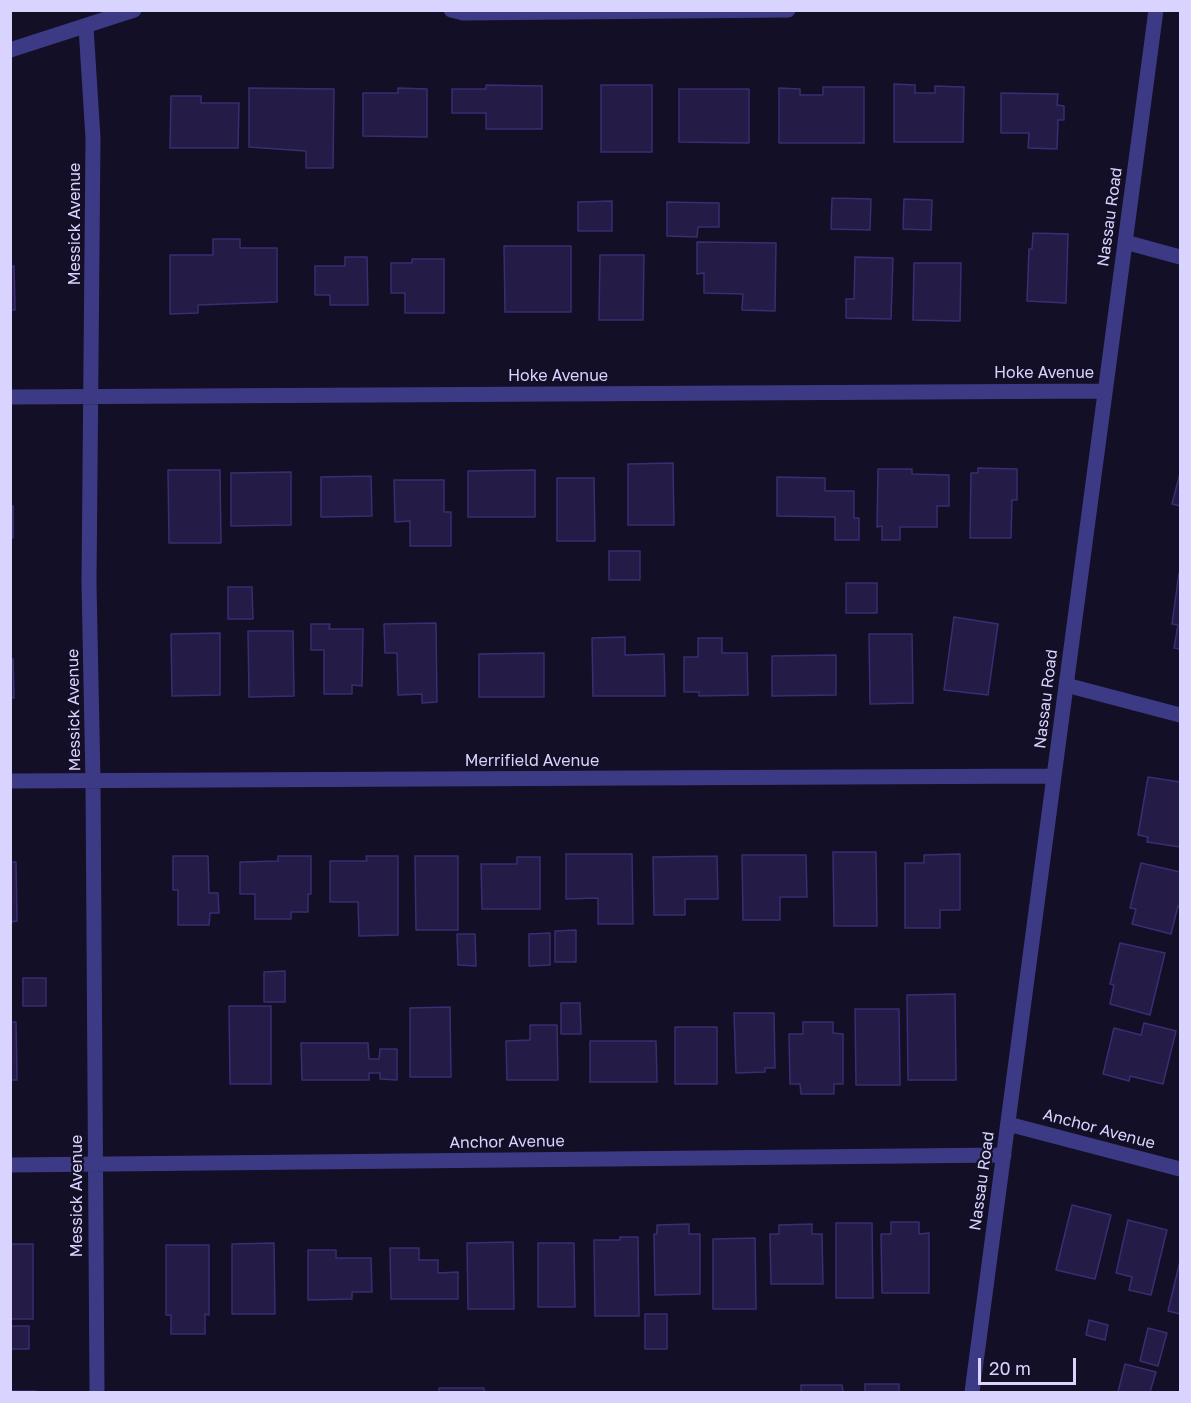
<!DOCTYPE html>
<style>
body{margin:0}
#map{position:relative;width:1191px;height:1403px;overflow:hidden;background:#130f26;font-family:"Golos Text",sans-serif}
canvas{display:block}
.frame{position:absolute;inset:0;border:12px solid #d9d4ff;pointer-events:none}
.scale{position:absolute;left:978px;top:1358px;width:98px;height:27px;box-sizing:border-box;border:3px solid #d9d4ff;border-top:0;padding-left:8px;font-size:18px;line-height:21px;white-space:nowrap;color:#d9d4ff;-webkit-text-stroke:4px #130f26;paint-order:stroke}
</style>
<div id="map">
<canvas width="1191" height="1403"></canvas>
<div class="frame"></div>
<div class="scale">20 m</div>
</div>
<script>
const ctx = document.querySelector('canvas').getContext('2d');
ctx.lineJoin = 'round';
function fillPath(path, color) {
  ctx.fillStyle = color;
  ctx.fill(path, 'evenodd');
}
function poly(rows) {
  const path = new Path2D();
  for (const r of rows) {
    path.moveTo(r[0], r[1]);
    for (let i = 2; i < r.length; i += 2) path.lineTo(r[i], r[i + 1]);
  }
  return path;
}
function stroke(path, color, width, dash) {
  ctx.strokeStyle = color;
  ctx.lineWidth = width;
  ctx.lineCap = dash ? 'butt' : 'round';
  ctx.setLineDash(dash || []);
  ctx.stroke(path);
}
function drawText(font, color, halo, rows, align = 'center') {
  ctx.font = font + ' "Golos Text",sans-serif';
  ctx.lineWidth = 4.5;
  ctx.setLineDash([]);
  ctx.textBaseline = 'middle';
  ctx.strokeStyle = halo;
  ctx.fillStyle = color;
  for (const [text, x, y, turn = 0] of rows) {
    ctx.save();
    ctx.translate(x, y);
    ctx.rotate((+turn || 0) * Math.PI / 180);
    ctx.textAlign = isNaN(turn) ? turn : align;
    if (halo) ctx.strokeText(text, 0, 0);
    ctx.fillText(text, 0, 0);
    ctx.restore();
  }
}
const building = poly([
 [894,84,915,85,915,93,935,93,935,86,964,87,963,142,894,142,894,84],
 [486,85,542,86,542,129,486,129,486,113,452,113,452,89,486,89,486,85],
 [601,85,652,85,652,152,601,152,601,85],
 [823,87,864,87,864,143,779,143,779,88,800,89,800,95,823,95,823,87],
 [249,88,334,89,333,168,306,168,306,151,249,147,249,88],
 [398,88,427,89,427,137,363,136,363,93,398,93,398,88],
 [679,89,749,89,749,143,679,142,679,89],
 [1001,93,1058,94,1057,105,1064,106,1064,120,1058,120,1057,149,1028,148,1029,133,1001,133,1001,93],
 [171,96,201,96,201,103,239,103,238,148,170,148,171,96],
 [832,198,871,199,870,230,831,229,832,198],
 [904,199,932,200,931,230,903,229,904,199],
 [612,201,612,231,578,231,578,202,612,201],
 [667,202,719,203,719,227,698,227,697,237,667,236,667,202],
 [1033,233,1068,234,1066,303,1027,301,1029,249,1032,249,1033,233],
 [213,239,240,239,240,248,277,248,277,302,198,305,198,313,170,314,170,255,213,255,213,239],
 [697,242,776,243,775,311,742,310,743,294,704,293,704,273,697,274,697,242],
 [504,246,571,246,571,312,505,312,504,246],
 [600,255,644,255,643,320,599,320,600,255],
 [345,257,367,257,368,305,330,305,330,295,315,295,315,266,345,266,345,257],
 [855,257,893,258,891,319,846,318,846,299,854,299,855,257],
 [412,259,444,259,444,313,405,313,405,293,391,293,391,263,412,263,412,259],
 [914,263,961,263,960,321,913,320,914,263],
 [10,266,14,266,15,310,10,310,10,266],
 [673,463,674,525,628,525,628,464,673,463],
 [978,468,1017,469,1017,500,1012,500,1011,538,970,538,971,473,978,473,978,468],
 [878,469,912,469,912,474,949,475,949,506,937,506,937,527,900,527,900,540,882,540,882,526,877,527,878,469],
 [168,470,220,470,221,543,169,543,168,470],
 [535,470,535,517,468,517,468,471,535,470],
 [291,472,291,525,231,526,231,473,291,472],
 [1180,473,1180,506,1172,504,1180,473],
 [371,476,372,516,321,517,321,477,371,476],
 [777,477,825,478,825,491,854,491,854,518,859,518,859,540,835,540,835,517,777,516,777,477],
 [557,478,594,478,595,541,557,541,557,478],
 [394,480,444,480,444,512,451,512,451,546,410,546,410,521,395,522,394,480],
 [10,506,13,506,13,538,10,538,10,506],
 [609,551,640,551,640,580,609,580,609,551],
 [1179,573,1180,573,1180,649,1174,648,1178,625,1172,624,1179,573],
 [846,583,877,583,877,613,846,613,846,583],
 [228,587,252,587,253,619,228,619,228,587],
 [954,617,998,624,988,695,944,690,954,617],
 [436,623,437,702,422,703,422,694,398,695,397,653,385,653,384,624,436,623],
 [311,624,330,624,329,629,363,629,362,686,352,685,352,694,324,694,324,650,311,650,311,624],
 [248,631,293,631,294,696,249,697,248,631],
 [220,633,220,695,172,696,171,634,220,633],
 [869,634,912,634,913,703,870,704,869,634],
 [625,637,625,655,664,654,665,696,593,696,592,638,625,637],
 [698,638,722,638,722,653,747,653,748,695,699,696,699,692,684,692,684,657,698,657,698,638],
 [544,653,544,697,479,697,479,654,544,653],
 [836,655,836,695,772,696,772,656,836,655],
 [10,659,13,659,14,698,10,698,10,659],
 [1148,777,1180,782,1180,847,1147,842,1148,837,1138,835,1148,777],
 [833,852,876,852,877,926,834,926,833,852],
 [566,854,632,854,633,924,598,924,598,898,566,899,566,854],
 [960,854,960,910,940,910,940,928,905,928,905,863,924,863,924,855,960,854],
 [742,855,806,855,807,897,780,897,780,920,743,920,742,855],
 [173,856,208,856,209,893,218,893,219,913,210,913,209,925,178,925,178,890,173,890,173,856],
 [278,856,311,856,311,894,308,894,308,912,291,912,291,919,255,919,255,894,240,894,240,862,278,861,278,856],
 [366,856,398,856,398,935,359,936,358,902,330,902,330,861,367,861,366,856],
 [415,856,458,856,458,930,416,930,415,856],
 [717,856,718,899,685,899,685,915,654,915,653,857,717,856],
 [517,857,540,857,540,909,482,909,481,864,517,864,517,857],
 [10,862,16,862,17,921,10,922,10,862],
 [1141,863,1180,872,1180,907,1178,906,1171,934,1132,924,1136,909,1130,908,1141,863],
 [576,930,576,962,555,962,555,931,576,930],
 [550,933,550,965,529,966,529,934,550,933],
 [457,934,475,934,476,966,458,965,457,934],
 [1120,943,1165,953,1150,1015,1110,1004,1114,985,1110,984,1120,943],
 [285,971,285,1002,264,1002,264,972,285,971],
 [23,978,46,978,46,1006,23,1006,23,978],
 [955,994,956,1080,908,1080,907,995,955,994],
 [561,1003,580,1003,581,1034,561,1034,561,1003],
 [229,1006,271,1006,271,1084,230,1084,229,1006],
 [450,1007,451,1077,410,1077,410,1008,450,1007],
 [855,1009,899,1009,900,1085,856,1085,855,1009],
 [734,1013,774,1013,775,1068,765,1068,765,1072,736,1073,734,1013],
 [10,1022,16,1022,17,1080,10,1080,10,1022],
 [803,1022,833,1022,833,1033,843,1034,843,1084,834,1084,834,1094,801,1094,800,1084,790,1084,789,1034,803,1034,803,1022],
 [1144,1023,1176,1031,1163,1084,1130,1076,1129,1081,1103,1074,1114,1028,1141,1035,1144,1023],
 [530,1025,557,1025,558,1080,507,1080,506,1041,530,1040,530,1025],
 [675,1027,717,1027,717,1084,675,1084,675,1027],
 [590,1041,656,1041,657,1082,590,1082,590,1041],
 [301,1043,368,1043,369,1059,379,1059,380,1049,397,1049,397,1080,380,1079,380,1073,369,1073,369,1080,302,1080,301,1043],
 [1072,1205,1111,1215,1095,1279,1056,1270,1072,1205],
 [1128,1220,1167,1230,1151,1295,1129,1290,1132,1277,1116,1273,1128,1220],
 [891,1222,919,1222,919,1234,929,1233,929,1293,882,1293,881,1234,891,1234,891,1222],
 [836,1223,872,1223,873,1298,836,1298,836,1223],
 [689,1224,689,1234,700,1234,700,1294,655,1295,654,1234,657,1234,657,1225,689,1224],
 [812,1224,812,1234,822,1234,823,1284,771,1284,770,1234,779,1234,779,1225,812,1224],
 [620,1237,638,1237,639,1316,595,1316,594,1240,620,1240,620,1237],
 [755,1238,756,1309,713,1309,713,1239,755,1238],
 [513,1242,514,1309,468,1309,467,1243,513,1242],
 [274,1243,275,1314,232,1314,232,1244,274,1243],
 [538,1243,574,1243,575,1307,538,1307,538,1243],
 [10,1244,33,1244,33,1319,10,1319,10,1244],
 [166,1245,209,1245,209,1315,205,1314,205,1334,171,1334,171,1315,166,1315,166,1245],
 [390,1248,419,1248,419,1260,438,1260,438,1273,458,1272,458,1299,391,1299,390,1248],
 [308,1250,336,1250,336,1258,371,1258,372,1292,352,1292,352,1299,308,1300,308,1250],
 [1180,1261,1180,1314,1168,1311,1180,1261],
 [645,1314,667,1314,667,1349,645,1349,645,1314],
 [1089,1320,1108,1325,1105,1340,1086,1335,1089,1320],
 [10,1326,29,1326,29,1349,10,1349,10,1326],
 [1148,1328,1167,1333,1158,1366,1140,1361,1148,1328],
 [1125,1364,1156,1372,1150,1392,1118,1392,1125,1364],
 [865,1384,899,1384,899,1392,865,1392,865,1384],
 [801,1385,842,1385,843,1392,801,1392,801,1385],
 [439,1388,484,1388,484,1392,439,1392,439,1388],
 [10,1391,36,1391,36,1392,10,1392,10,1391]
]);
fillPath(building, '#241b47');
stroke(building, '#3b2d73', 1.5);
stroke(poly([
 [451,10,463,13,788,10],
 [86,27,93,138,89,583,93,781,97,1392],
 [10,50,134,10],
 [1125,242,1180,257],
 [10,397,1105,391],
 [1066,685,1180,715],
 [10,781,1054,776],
 [1008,1124,1180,1169],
 [10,1165,1004,1155],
 [972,1392,1156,10]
]), '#3d3a85', 15);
drawText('16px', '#d9d4ff', '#130f26', [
 ["Nassau Road",1110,217,-82],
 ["Messick Avenue",75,224,-90],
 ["Hoke Avenue",1044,373],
 ["Hoke Avenue",558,376],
 ["Nassau Road",1046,699,-83],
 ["Messick Avenue",74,710,-91],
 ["Merrifield Avenue",532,761],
 ["Anchor Avenue",1099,1129,15],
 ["Anchor Avenue",507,1142,-1],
 ["Nassau Road",982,1181,-82],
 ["Messick Avenue",77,1196,-90]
]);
</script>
